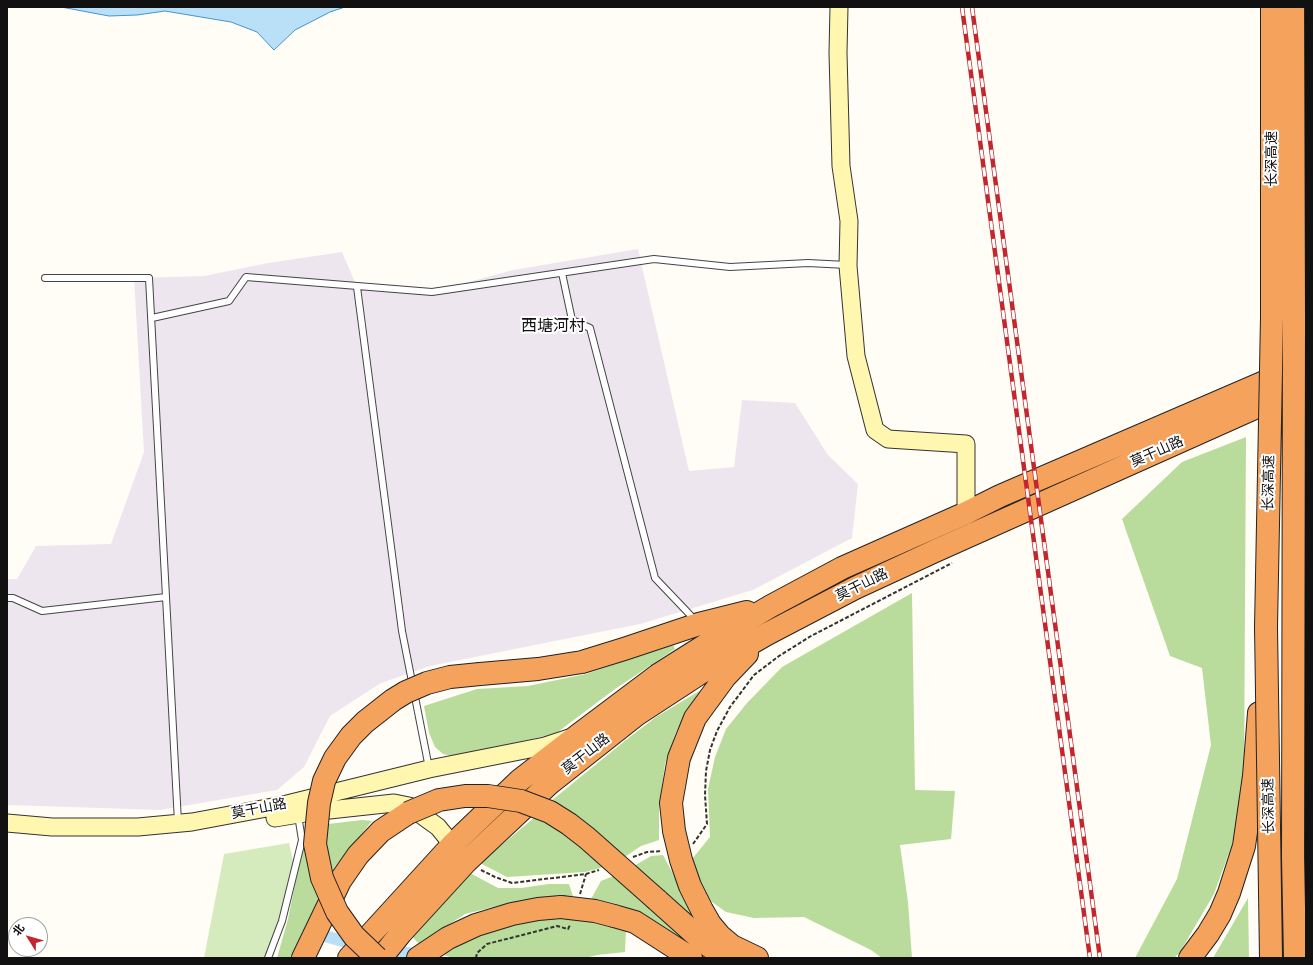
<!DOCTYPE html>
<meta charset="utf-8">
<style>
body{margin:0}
#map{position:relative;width:1313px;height:965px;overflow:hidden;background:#fffdf5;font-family:"Zilla Slab","Noto Sans SC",serif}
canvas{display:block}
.frame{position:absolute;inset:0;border:8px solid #111;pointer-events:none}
.north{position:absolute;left:8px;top:917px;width:40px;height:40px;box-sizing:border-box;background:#fff;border:1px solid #a0a0a0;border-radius:50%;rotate:307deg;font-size:11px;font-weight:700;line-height:16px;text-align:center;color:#111}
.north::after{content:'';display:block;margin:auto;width:14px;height:18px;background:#c4262e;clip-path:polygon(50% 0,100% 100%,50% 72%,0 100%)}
</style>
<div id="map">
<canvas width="1313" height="965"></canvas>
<div class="frame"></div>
<div class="north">北</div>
</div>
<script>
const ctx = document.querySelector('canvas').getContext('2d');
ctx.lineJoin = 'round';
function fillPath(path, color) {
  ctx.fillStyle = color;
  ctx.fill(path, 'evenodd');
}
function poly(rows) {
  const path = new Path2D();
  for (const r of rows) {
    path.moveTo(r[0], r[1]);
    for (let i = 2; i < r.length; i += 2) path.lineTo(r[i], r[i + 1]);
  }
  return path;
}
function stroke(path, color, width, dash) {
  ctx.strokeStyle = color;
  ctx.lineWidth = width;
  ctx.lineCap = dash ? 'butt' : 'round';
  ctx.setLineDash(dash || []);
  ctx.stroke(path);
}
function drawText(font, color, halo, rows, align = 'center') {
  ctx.font = font + ' "Zilla Slab","Noto Sans SC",serif';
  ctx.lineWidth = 4;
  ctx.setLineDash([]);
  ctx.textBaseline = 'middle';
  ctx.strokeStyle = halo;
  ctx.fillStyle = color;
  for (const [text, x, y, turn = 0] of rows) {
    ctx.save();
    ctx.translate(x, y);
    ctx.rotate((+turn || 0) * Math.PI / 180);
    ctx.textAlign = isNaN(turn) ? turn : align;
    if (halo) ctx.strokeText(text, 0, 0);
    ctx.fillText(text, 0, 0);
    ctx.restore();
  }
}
fillPath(poly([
 [638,249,689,471,734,467,742,400,795,403,828,455,858,484,852,538,753,590,640,624,430,666,381,683,330,716,304,767,277,790,160,810,7,805,7,579,17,579,36,546,111,544,144,452,134,278,204,276,268,263,342,252,357,287,432,292,513,270]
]), '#eee6ef');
fillPath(poly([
 [289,843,293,861,282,921,266,958,204,958,224,854]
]), '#d5ebbd');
fillPath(poly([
 [1246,437,1244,778,1236,833,1214,894,1180,952,1174,958,1135,958,1177,879,1211,745,1202,668,1170,656,1122,519,1182,462],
 [912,593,915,790,955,791,951,839,900,845,908,902,912,958,882,958,871,950,804,917,754,918,726,912,708,899,698,879,692,859,710,837,708,789,715,757,726,729,747,703,782,667],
 [1300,607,1306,621,1306,774,1302,778],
 [673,644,675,649,615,689,555,734,452,756,443,754,435,747,429,733,424,706,477,689,528,686,586,674],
 [701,690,676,732,665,764,659,808,659,840,641,846,623,858,551,801,626,740,656,717],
 [535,817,564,830,604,867,585,872,507,877,480,863],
 [362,820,372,821,334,868,331,877,325,849,328,824],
 [306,830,319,897,291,958,277,958,288,919],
 [663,855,697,919,694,923,634,866,651,856],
 [470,873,498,888,521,888,549,884,569,884,573,896,506,904,465,914,419,944,409,933],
 [616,875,684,933,683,941,620,909,591,899,601,881],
 [1248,898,1249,958,1213,958],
 [565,919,598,923,626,930,625,952,597,955,585,958,453,958,441,954,474,936,530,920]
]), '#b9dc9c');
const water = poly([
 [61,7,345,7,330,12,295,30,274,50,257,32,231,22,165,11,137,15,109,16,61,7]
]);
fillPath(water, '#b9e0f7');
stroke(water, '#3f96cf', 1);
stroke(poly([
 [311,932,339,940,359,944],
 [385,949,424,956]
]), '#b9e0f7', 12);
const lane = poly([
 [562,273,572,320,590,328,655,578,695,620],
 [45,278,149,278,178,822],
 [357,287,402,631,429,768],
 [152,318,229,301,246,277,432,292,654,259,730,267,808,263,847,265],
 [7,598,13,598,42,611,166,597],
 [268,958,282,921,302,840,298,815]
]);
const secondary = poly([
 [839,7,838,53,841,166,849,221,848,266,856,356,875,430,888,439,966,444,966,513],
 [275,818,311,812,394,803,409,806,438,827,460,854],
 [7,823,52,827,138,827,192,822,283,805,429,769,545,746,569,738]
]);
const highway = poly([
 [1298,537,1306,573],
 [747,654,725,677,695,718,679,758,671,803,674,831,681,860,690,886,702,910,710,924,720,936,732,946,757,958],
 [480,674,538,669,582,662,624,649,699,624,747,612],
 [1294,854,1306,820],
 [657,900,705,943,716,951,734,957],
 [614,916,635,922,691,958],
 [303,958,340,881,358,855,381,831,408,813],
 [349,958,453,844,520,780,577,736,658,675,715,639,771,606,842,568,966,513,1000,496,1306,364],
 [381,958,401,933,466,862,550,783,636,715,708,668,767,634,855,588,935,551,1306,385],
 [418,958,448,938,476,925,512,914,538,909,561,907],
 [1190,958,1208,934,1220,914,1229,893,1244,846,1254,776,1259,713]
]);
stroke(lane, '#444', 8);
stroke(secondary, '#333', 19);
stroke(highway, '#222', 24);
stroke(poly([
 [693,844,707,824,705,795,706,771,710,750,717,731,730,707,754,675,779,656,811,636,952,563],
 [633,857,647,852,662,851],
 [481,870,495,877,512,883,586,874,599,870],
 [580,894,586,874],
 [476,958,477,953,487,944,557,926,568,929,570,925]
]), '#333', 2, [4, 2]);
stroke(lane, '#fff', 6);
stroke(secondary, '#fff6b0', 17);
stroke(highway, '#f5a25d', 22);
const rail = poly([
 [962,7,1090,958],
 [972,7,1100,958]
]);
stroke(rail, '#c4262e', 4.5);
stroke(rail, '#fff', 3, [9]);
const highwayBridge = poly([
 [1293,7,1294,319,1293,857,1295,958],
 [408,813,439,800,465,796,488,796,521,801,550,812,569,824,587,838,657,900],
 [561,907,595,911,614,916],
 [377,958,354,936,337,912,322,878,315,844,319,803,324,781,335,758,351,736,365,722,393,700,406,692,427,683,450,677,480,674],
 [1271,958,1266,627,1272,318,1272,7]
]);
stroke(highwayBridge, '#222', 24, []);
stroke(highwayBridge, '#f5a25d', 22);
drawText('14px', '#111', '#fff', [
 ["长深高速",1272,159,-90],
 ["莫干山路",1157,452,-24],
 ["长深高速",1269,483,-89],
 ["莫干山路",862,585,-26],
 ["莫干山路",586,754,-38],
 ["长深高速",1269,806,-91],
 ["莫干山路",259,809,-11]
]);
drawText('16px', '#111', '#fff', [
 ["西塘河村",553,326]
]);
</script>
